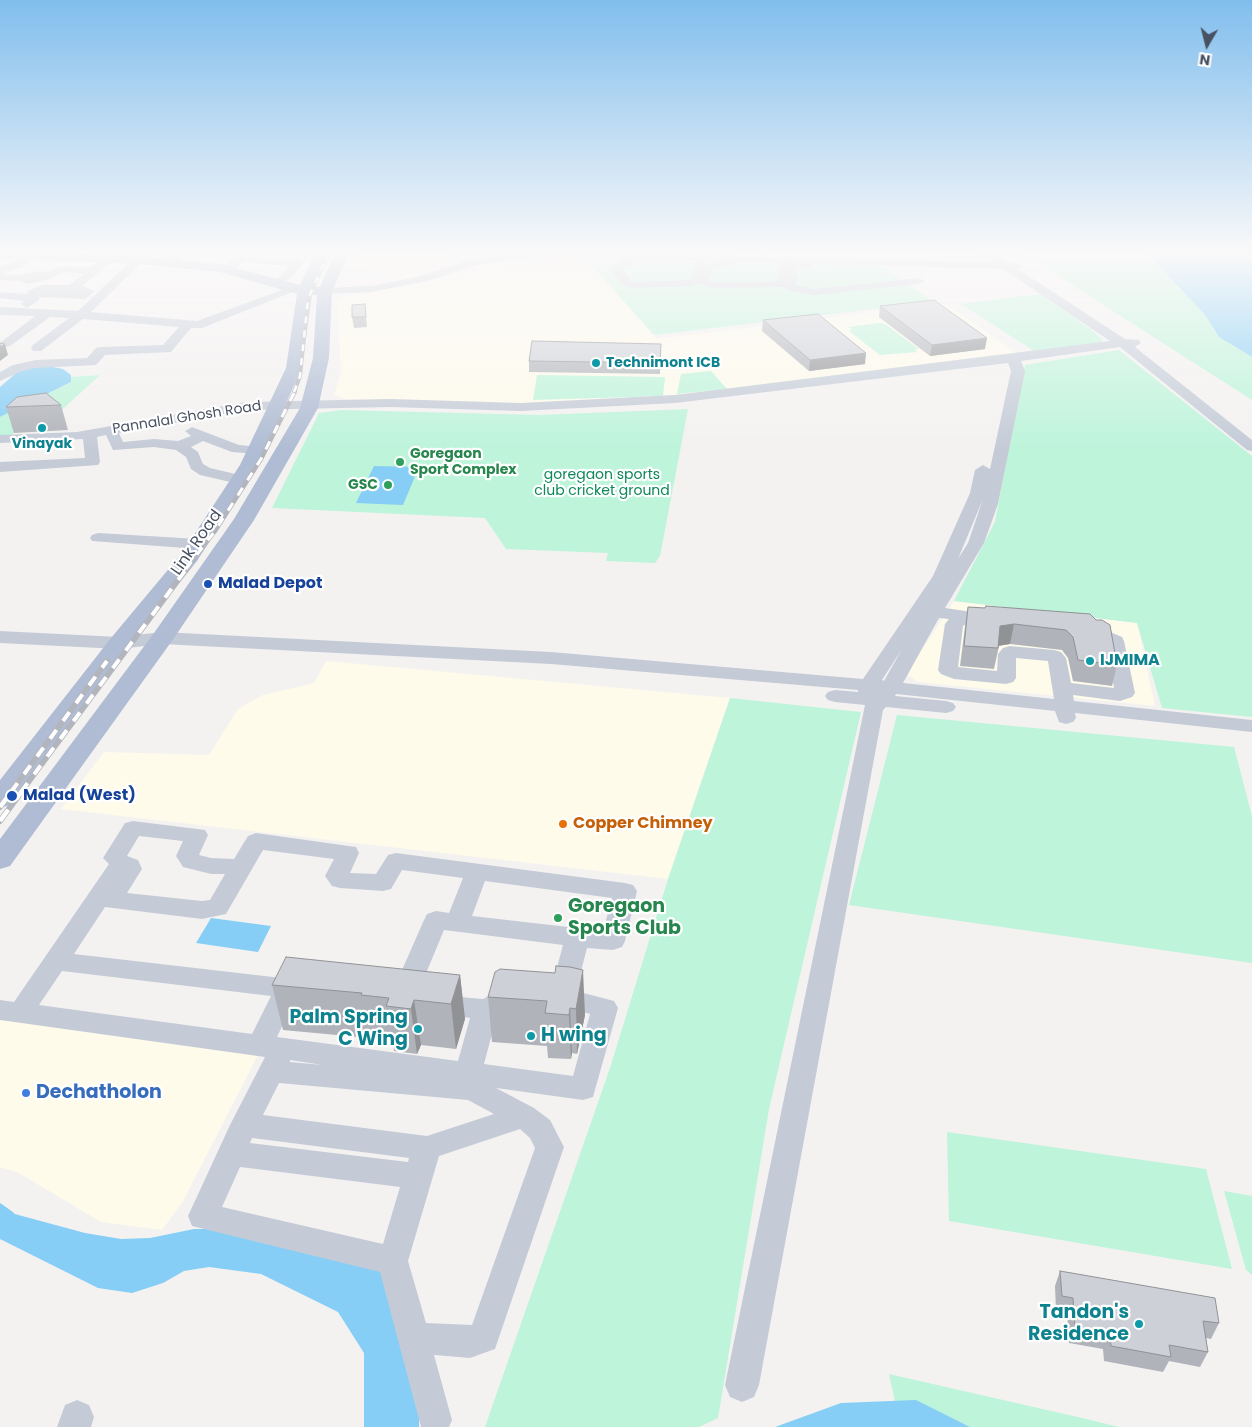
<!DOCTYPE html>
<style>
body{margin:0}
#map{position:relative;width:1252px;height:1427px;overflow:hidden;background:#f4f2f1;font-family:Poppins,sans-serif}
canvas{display:block}
.north{position:absolute;left:1182px;top:20px;width:50px;height:50px;-webkit-text-stroke:4px #fff;paint-order:stroke;rotate:188deg;font-size:14px;font-weight:700;line-height:20px;text-align:center;color:#475161}
.north::after{content:'';display:block;margin:auto;width:18px;height:22px;background:#475161;clip-path:polygon(50% 0,100% 100%,50% 72%,0 100%)}
</style>
<div id="map">
<canvas width="1252" height="1427"></canvas>
<div class="north">N</div>
</div>
<script>
const ctx = document.querySelector('canvas').getContext('2d');
ctx.lineJoin = 'round';
function fillPath(path, color) {
  ctx.fillStyle = color;
  ctx.fill(path, 'evenodd');
}
function poly(rows) {
  const path = new Path2D();
  for (const r of rows) {
    path.moveTo(r[0], r[1]);
    for (let i = 2; i < r.length; i += 2) path.lineTo(r[i], r[i + 1]);
  }
  return path;
}
function stroke(path, color, width, dash) {
  ctx.strokeStyle = color;
  ctx.lineWidth = width;
  ctx.lineCap = dash ? 'butt' : 'round';
  ctx.setLineDash(dash || []);
  ctx.stroke(path);
}
function drawText(font, color, halo, rows, align = 'center') {
  ctx.font = font + ' Poppins,sans-serif';
  ctx.lineWidth = 4.5;
  ctx.setLineDash([]);
  ctx.textBaseline = 'middle';
  ctx.strokeStyle = halo;
  ctx.fillStyle = color;
  for (const [text, x, y, turn = 0] of rows) {
    ctx.save();
    ctx.translate(x, y);
    ctx.rotate((+turn || 0) * Math.PI / 180);
    ctx.textAlign = isNaN(turn) ? turn : align;
    if (halo) ctx.strokeText(text, 0, 0);
    ctx.fillText(text, 0, 0);
    ctx.restore();
  }
}
fillPath(poly([
 [361,251,447,251,452,260,451,264,406,278,352,267],
 [561,259,586,259,657,339,946,304,1018,354,669,397,514,404,345,399,334,395,341,373,337,298,406,286,489,266],
 [954,601,1137,623,1155,706,918,682,906,674],
 [326,661,730,698,668,879,61,809,104,752,209,755,238,709,263,695,314,683],
 [0,1017,260,1051,183,1201,162,1230,101,1222,19,1173,0,1167]
]), '#fefbeb');
fillPath(poly([
 [704,251,976,251,989,262,702,253],
 [1019,251,1145,251,1206,316,1219,337,1252,357,1252,400],
 [586,259,873,265,885,267,933,302,654,335],
 [1040,294,1093,331,1102,339,1102,343,1037,353,961,304],
 [879,323,885,324,919,349,915,349,917,352,880,355,849,331,852,330,848,327],
 [1119,350,1252,456,1252,717,1162,708,1137,623,954,601,995,522,1025,365],
 [711,371,727,389,677,394,681,374],
 [100,375,53,418,25,422,10,437,0,437,0,417,71,382,71,377],
 [537,375,665,377,663,396,533,400],
 [688,409,660,556,655,563,606,561,608,553,506,549,485,518,272,508,319,413,342,410,539,415],
 [730,698,861,712,769,1109,718,1418,699,1427,485,1427,610,1068,668,879],
 [897,715,1234,747,1252,816,1252,963,849,905],
 [947,1132,1206,1169,1232,1269,949,1221],
 [1224,1191,1252,1196,1252,1275,1246,1270],
 [889,1374,1082,1418,1119,1427,970,1427,916,1401,895,1402]
]), '#bdf4da');
fillPath(poly([
 [1145,251,1252,251,1252,357,1219,337,1206,316],
 [48,366,63,369,71,375,71,382,0,417,0,387,16,373,29,368],
 [374,466,419,467,403,505,356,503],
 [211,918,271,926,258,952,196,943],
 [0,1210,85,1233,121,1239,150,1238,194,1229,241,1229,398,1277,419,1351,419,1427,364,1427,364,1353,338,1312,261,1274,209,1267,184,1271,163,1283,132,1293,98,1288,0,1239],
 [916,1400,970,1427,775,1427,841,1403]
]), '#86cef5');
stroke(poly([
 [0,1207,11,1215]
]), '#86cef5', 7);
fillPath(poly([
 [112,251,124,251,82,286,95,291,85,299,40,297,39,300,27,308,21,304,24,301,0,298,0,292,27,294,28,291,42,285,69,285,84,274,64,272,46,280,27,284,21,281,0,280,0,266,16,261,30,253,34,252,39,255,24,266,2,274,19,275,40,271,45,273,62,266,92,267,112,251],
 [175,251,198,251,183,255,173,264,165,264,165,260,175,251],
 [213,251,235,251,236,253,231,256,213,251],
 [254,251,265,251,260,258,298,260,304,263,282,286,278,287,272,284,289,266,259,264,248,261,244,261,232,271,228,272,222,269,237,256,251,254,254,251],
 [525,251,992,262,978,251,991,251,1008,262,1021,264,1023,266,1018,269,1125,339,1139,340,1141,343,1135,347,1252,440,1252,451,1247,450,1120,347,1021,361,1025,371,998,504,984,543,945,608,993,615,999,616,1002,620,999,624,993,625,969,622,963,626,958,667,997,671,998,654,1003,648,1010,646,1054,650,1061,652,1066,658,1071,683,1114,688,1106,644,1083,632,1080,628,1083,624,1089,623,1122,637,1124,641,1135,693,1132,697,1120,701,1073,695,1074,701,1252,720,1252,732,1075,713,1076,718,1073,722,1066,724,1059,722,1055,711,896,694,895,696,946,701,953,703,956,707,953,711,946,713,886,707,883,710,759,1385,754,1397,742,1402,730,1397,725,1385,865,705,835,702,828,700,825,696,828,692,835,690,858,692,858,690,551,664,162,644,119,649,0,643,0,631,119,637,162,632,551,652,863,679,933,576,970,493,975,470,983,465,990,469,1011,371,1008,363,675,403,521,411,390,407,246,410,119,433,123,442,154,439,178,441,191,436,185,431,192,427,239,445,262,447,264,450,262,453,257,454,232,452,203,441,191,447,198,452,203,464,210,468,244,476,247,479,239,484,200,475,191,469,186,457,176,450,154,447,113,450,106,435,97,437,100,462,98,465,0,472,0,462,85,458,83,439,0,443,0,435,77,432,246,402,390,399,521,403,675,395,1110,341,1003,269,813,264,811,267,797,270,796,285,814,289,919,278,925,281,919,284,814,295,788,290,785,287,711,288,699,283,692,286,632,288,622,285,610,268,622,262,621,258,540,256,475,265,427,281,371,292,325,294,319,291,325,288,371,286,421,276,473,259,525,251],
 [632,259,694,260,692,278,689,280,633,282,622,269,632,265,632,259],
 [704,261,719,261,704,265,704,261],
 [734,262,781,263,776,282,713,282,709,280,713,269,733,264,734,262],
 [983,499,968,543,958,559,983,499],
 [939,618,949,619,945,624,938,670,941,674,954,679,1006,684,1013,682,1016,678,1016,658,1048,661,1054,699,903,683,939,618],
 [902,649,884,681,882,680,902,649],
 [138,257,143,260,142,262,91,312,197,321,290,287,298,287,300,289,202,328,191,328,171,352,105,355,96,365,36,368,22,371,0,381,0,372,13,365,36,360,87,358,96,348,101,347,163,345,179,327,83,319,41,351,33,351,31,348,33,345,69,318,50,317,10,346,6,347,0,343,35,316,0,315,0,307,78,311,134,258,138,257],
 [98,533,198,539,204,540,206,544,204,548,198,549,92,541,90,538,92,535,98,533],
 [133,821,205,830,208,835,199,855,211,858,234,859,248,836,256,833,356,847,359,853,350,873,376,874,388,855,396,853,625,883,633,885,637,891,625,941,622,947,613,950,587,948,576,991,614,1001,618,1008,593,1097,583,1100,496,1088,534,1108,550,1120,564,1147,495,1349,470,1358,434,1355,452,1420,449,1427,421,1427,380,1272,192,1226,188,1216,230,1125,265,1057,0,1020,0,1000,14,1002,109,864,103,858,125,823,133,821],
 [139,836,183,841,176,856,183,867,211,874,225,874,210,900,202,901,127,893,142,869,138,860,127,856,139,836],
 [263,850,334,859,325,876,332,886,340,888,383,891,391,889,402,870,463,878,449,913,436,911,427,914,424,920,391,995,395,1002,404,1005,413,1002,417,995,444,930,563,945,549,997,553,1004,590,1014,573,1076,484,1064,497,1015,510,1008,522,1005,526,998,522,991,513,988,497,991,483,999,437,995,428,998,424,1005,428,1012,470,1018,458,1061,277,1037,295,999,308,997,312,990,308,983,299,980,74,954,105,907,202,919,226,914,263,850],
 [485,881,612,898,603,931,472,916,485,881],
 [62,971,271,996,252,1034,39,1005,62,971],
 [290,1060,323,1065,290,1062,290,1060],
 [279,1083,468,1100,494,1114,427,1136,263,1115,279,1083],
 [520,1129,530,1138,535,1148,472,1325,426,1323,408,1261,439,1156,520,1129],
 [252,1138,409,1158,408,1162,250,1143,252,1138],
 [240,1167,400,1187,383,1244,222,1207,240,1167],
 [77,1400,89,1405,94,1417,91,1427,57,1427,65,1405,77,1400]
]), '#c4cbd7');
fillPath(poly([
 [0,251,138,256,221,264,300,285,316,251,330,251,314,286,320,287,336,251,350,251,332,291,329,358,318,408,254,520,174,638,10,866,0,869,0,839,154,633,234,519,300,408,313,358,317,295,312,295,302,368,258,465,197,561,127,648,10,805,0,808,0,780,111,638,182,553,240,465,286,368,297,294,220,272,138,264,0,258,0,251]
]), '#afbcd3');
const railFar3 = poly([
 [294,392,300,376,308,299,329,251]
]);
const railFar2 = poly([
 [186,569,215,531,261,459,295,391]
]);
const railFar1 = poly([
 [11,792,107,661],
 [21,792,187,568]
]);
const rail = poly([
 [0,807,12,791],
 [0,821,22,791]
]);
stroke(railFar3, '#b3b5bc', 4);
stroke(railFar2, '#b3b5bc', 4.5);
stroke(railFar1, '#b3b5bc', 5.5);
stroke(rail, '#b3b5bc', 6);
stroke(railFar3, '#fff', 2.5, [7]);
stroke(railFar2, '#fff', 3, [9]);
stroke(railFar1, '#fff', 4, [11]);
stroke(rail, '#fff', 4.5, [14]);
fillPath(poly([
 [56,251,99,251,98,253],
 [880,306,985,349,930,356,879,317],
 [366,315,367,327,354,328,352,317],
 [763,320,865,364,809,371,762,331],
 [661,344,660,374,529,372,529,361],
 [61,405,68,430,14,433,6,407],
 [968,607,1096,620,1117,665,1112,686,1073,681,1068,658,1062,650,1010,644,999,646,994,669,960,666,965,627],
 [555,973,585,1015,577,1054,572,1053,571,1059,548,1058,547,1046,492,1042,488,997],
 [460,975,465,1019,456,1049,421,1045,417,1054,394,1051,393,1043,369,1040,369,1038,283,1030,272,985],
 [1060,1271,1219,1323,1211,1339,1206,1338,1208,1352,1200,1367,1169,1361,1163,1372,1104,1361,1103,1349,1069,1343,1067,1313,1056,1311,1055,1286]
]), '#b0b3b9');
fillPath(poly([
 [987,338,985,349,930,356,932,345],
 [5,344,8,355,0,361,0,347],
 [866,353,865,364,809,371,810,360],
 [1014,624,1010,644,996,646,1000,626],
 [583,970,585,1015,577,1054,576,1009],
 [460,975,465,1019,456,1049,451,1004],
 [414,1000,421,1045,417,1054,411,1009],
 [570,1008,572,1053,571,1059,569,1015]
]), '#909296');
const building = poly([
 [934,300,987,338,932,345,880,306,934,300],
 [365,304,366,317,352,317,352,305,365,304],
 [818,314,866,353,810,360,763,320,818,314],
 [532,341,661,344,660,363,529,361,532,341],
 [0,343,5,344,0,347,0,343],
 [46,393,61,405,6,407,17,397,46,393],
 [986,606,1090,614,1096,620,1102,620,1110,625,1117,665,1078,660,1073,637,1066,630,1014,624,1000,626,998,648,964,646,968,607,985,608,986,606],
 [286,957,460,975,451,1004,414,1000,411,1009,386,1006,389,998,361,995,362,993,272,985,286,957],
 [556,966,570,967,583,970,576,1009,570,1008,569,1015,545,1013,547,1001,488,997,495,972,500,969,555,973,556,966],
 [1060,1271,1215,1298,1219,1323,1203,1321,1208,1352,1169,1345,1171,1357,1111,1346,1110,1334,1075,1328,1073,1298,1062,1296,1060,1271]
]);
fillPath(building, '#cdd0d7');
stroke(building, '#909296', 1);
const sky = ctx.createLinearGradient(0, 0, 0, 451);
sky.addColorStop(0, '#81beed');
sky.addColorStop(0.56, '#faf9f9');
sky.addColorStop(1, '#faf9f900');
ctx.fillStyle = sky;
ctx.fillRect(0, 0, 1252, 451);
for (const [x, y, r, color] of [
 [596,363,5,"#0f9aa8"],
 [42,428,5,"#0f9aa8"],
 [400,462,5,"#2e9e5b"],
 [388,485,5,"#2e9e5b"],
 [208,584,5,"#1a4fb4"],
 [1090,661,5,"#0f9aa8"],
 [12,796,6,"#1a4fb4"],
 [563,824,5,"#e8710a"],
 [558,918,5,"#2e9e5b"],
 [418,1029,5,"#0f9aa8"],
 [531,1036,5,"#0f9aa8"],
 [26,1093,5,"#3f7fe0"],
 [1139,1324,5,"#0f9aa8"]
]) {
  const dot = new Path2D();
  dot.arc(x, y, r, 0, 2 * Math.PI);
  ctx.fillStyle = color;
  ctx.fill(dot);
  stroke(dot, '#fff', 2);
}
drawText('bold 14px', '#0d838f', '#fff', [
 ["Technimont ICB",606,363],
 ["Vinayak",42,444,"center"]
], 'left');
drawText('14px', '#475161', '#fff', [
 ["Pannalal Ghosh Road",187,418,-9]
]);
drawText('bold 14px', '#27864d', '#fff', [
 ["Goregaon",410,454],
 ["Sport Complex",410,470],
 ["GSC",378,485,"right"]
], 'left');
drawText('14px', '#0e875b', '#fff', [
 ["goregaon sports",602,475],
 ["club cricket ground",602,491]
]);
drawText('16px', '#475161', '#fff', [
 ["Link Road",197,543,-55]
]);
drawText('bold 16px', '#164399', '#fff', [
 ["Malad Depot",218,584],
 ["Malad (West)",23,796]
], 'left');
drawText('bold 16px', '#0d838f', '#fff', [
 ["IJMIMA",1100,661]
], 'left');
drawText('bold 16px', '#c56008', '#fff', [
 ["Copper Chimney",573,824]
], 'left');
drawText('bold 19px', '#27864d', '#fff', [
 ["Goregaon",568,907],
 ["Sports Club",568,929]
], 'left');
drawText('bold 19px', '#0d838f', '#fff', [
 ["Palm Spring",408,1018],
 ["C Wing",408,1040],
 ["H wing",541,1036,"left"],
 ["Tandon's",1129,1313],
 ["Residence",1129,1335]
], 'right');
drawText('bold 19px', '#366cbe', '#fff', [
 ["Dechatholon",36,1093]
], 'left');
</script>
